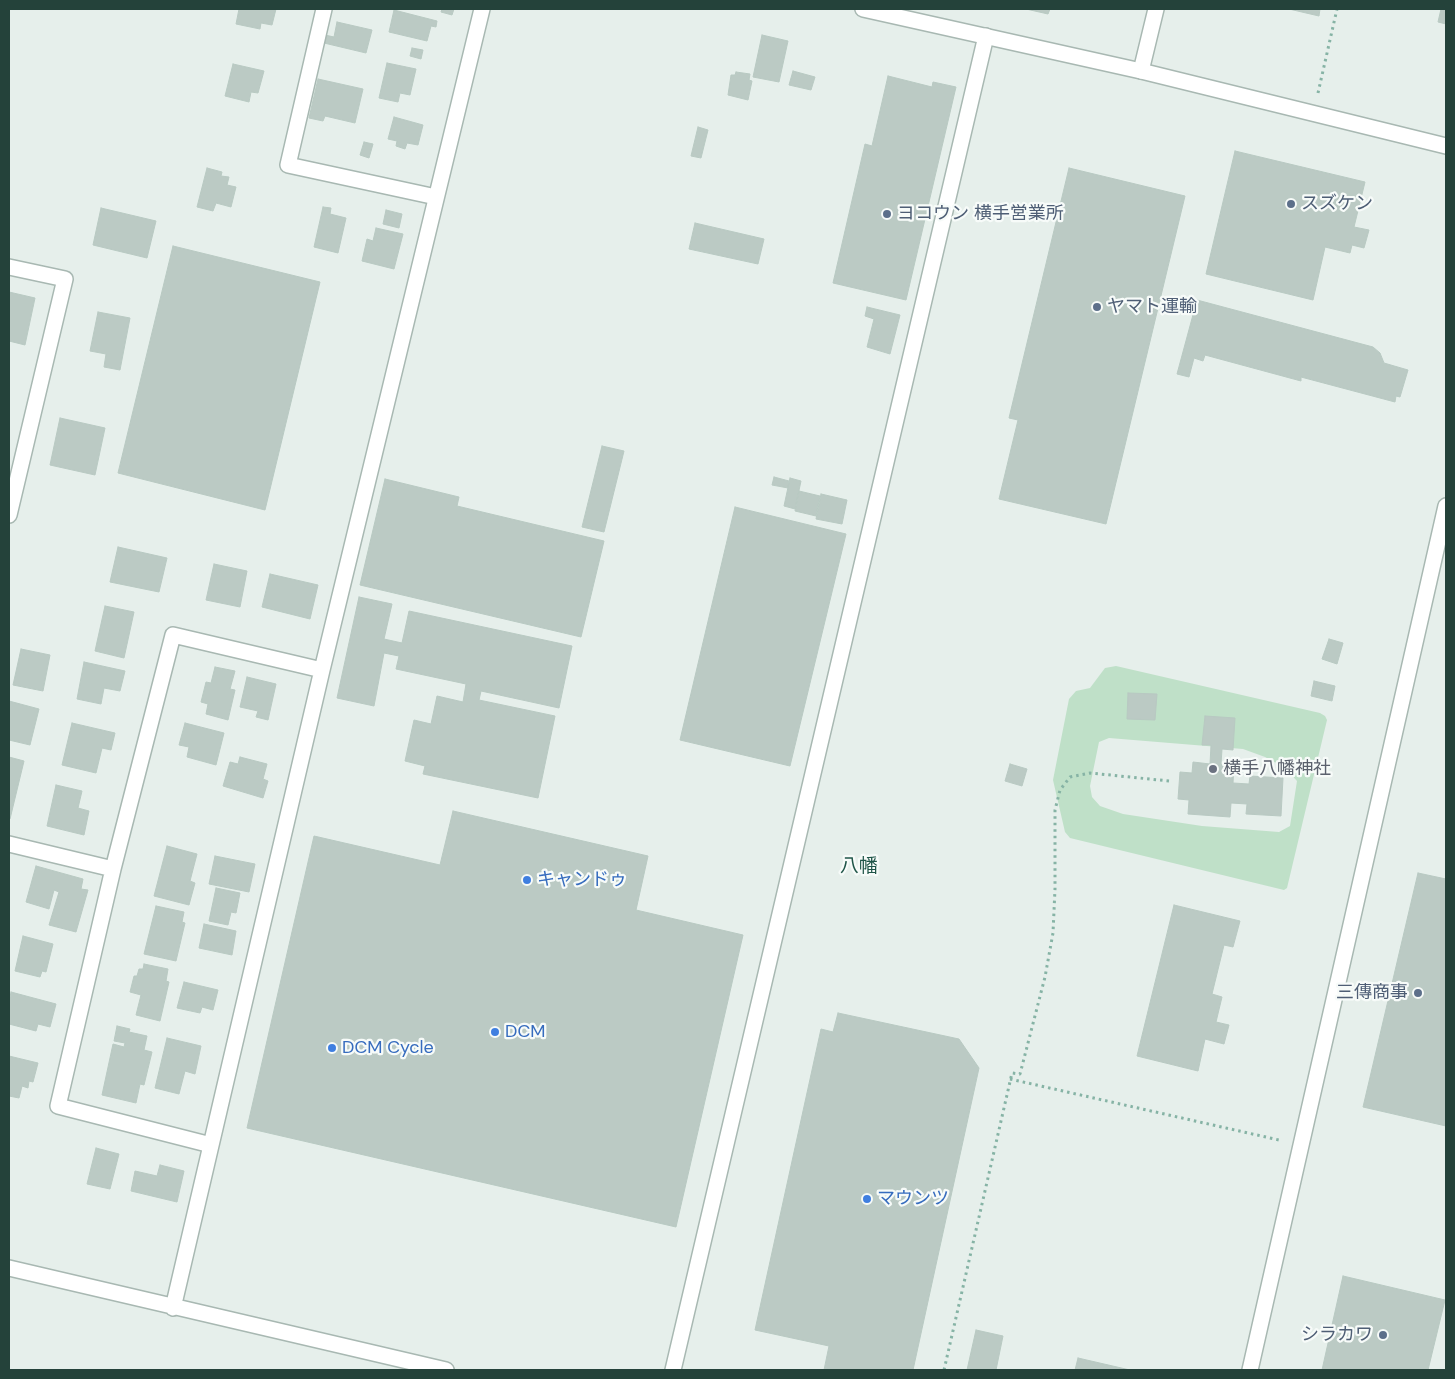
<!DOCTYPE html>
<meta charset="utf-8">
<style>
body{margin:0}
#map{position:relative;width:1455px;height:1379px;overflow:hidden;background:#e6efeb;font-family:"DM Sans",sans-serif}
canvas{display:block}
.frame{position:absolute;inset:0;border:10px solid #24423a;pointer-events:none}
</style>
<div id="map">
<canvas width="1455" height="1379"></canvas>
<div class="frame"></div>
</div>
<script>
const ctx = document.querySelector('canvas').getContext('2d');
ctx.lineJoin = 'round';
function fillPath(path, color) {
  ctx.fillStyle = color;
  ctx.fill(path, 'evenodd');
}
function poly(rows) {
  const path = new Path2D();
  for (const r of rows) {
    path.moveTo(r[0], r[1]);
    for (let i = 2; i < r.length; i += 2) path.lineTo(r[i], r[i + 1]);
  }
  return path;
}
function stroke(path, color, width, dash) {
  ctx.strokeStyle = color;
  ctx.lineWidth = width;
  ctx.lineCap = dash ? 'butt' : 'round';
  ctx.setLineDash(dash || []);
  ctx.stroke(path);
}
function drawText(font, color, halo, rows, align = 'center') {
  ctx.font = font + ' "DM Sans","Noto Sans JP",sans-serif';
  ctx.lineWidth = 4.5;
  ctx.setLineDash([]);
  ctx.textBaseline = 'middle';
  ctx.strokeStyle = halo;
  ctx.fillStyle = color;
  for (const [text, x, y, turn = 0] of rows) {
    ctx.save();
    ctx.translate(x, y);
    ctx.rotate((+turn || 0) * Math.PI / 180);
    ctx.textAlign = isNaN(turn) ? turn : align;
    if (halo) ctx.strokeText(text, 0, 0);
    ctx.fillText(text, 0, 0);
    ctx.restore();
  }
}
fillPath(poly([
 [1116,666,1320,713,1325,716,1327,720,1287,888,1284,890,1070,838,1065,832,1053,780,1069,699,1076,691,1090,688,1105,668],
 [1109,738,1243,749,1265,757,1284,767,1297,781,1290,826,1279,832,1202,826,1123,814,1100,806,1092,797,1090,786,1099,742]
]), '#bfe0c8');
const building = poly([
 [239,9,276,9,272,25,261,23,260,29,236,24,239,9],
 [442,9,454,9,452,15,441,12,442,9],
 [1026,9,1050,9,1048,14,1026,9],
 [1289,9,1320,9,1319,16,1289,9],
 [1441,9,1446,9,1446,24,1438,22,1441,9],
 [394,10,437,21,436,27,431,26,427,41,389,32,394,10],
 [337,22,372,30,366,53,324,43,325,35,334,37,337,22],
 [762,35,788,41,779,82,753,77,762,35],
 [412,48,423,50,421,59,410,56,412,48],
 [387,63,416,69,410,95,400,93,398,102,379,98,387,63],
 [233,64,264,71,258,93,251,92,249,102,225,96,233,64],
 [793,71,815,77,811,90,789,85,793,71],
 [736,72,750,74,749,80,752,81,748,100,728,95,731,75,735,75,736,72],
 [888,76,932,87,933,82,956,87,906,300,833,283,865,144,872,146,888,76],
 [318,79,363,89,355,123,325,116,323,121,309,118,318,79],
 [394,117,423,125,418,145,407,143,405,149,396,146,397,141,388,139,394,117],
 [698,127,708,130,701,158,691,156,698,127],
 [364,142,373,144,369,158,360,155,364,142],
 [1235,151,1365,182,1354,227,1369,230,1364,248,1352,245,1350,253,1325,247,1313,300,1206,274,1235,151],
 [207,168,222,172,221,176,229,177,227,185,236,187,231,207,216,203,213,211,197,207,207,168],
 [1069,168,1185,196,1106,524,999,499,1018,420,1009,418,1069,168],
 [323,207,331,208,330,214,346,218,338,253,314,247,323,207],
 [101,208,156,221,147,258,93,245,101,208],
 [386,210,402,214,399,228,383,224,386,210],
 [695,223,764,239,758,264,689,249,695,223],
 [376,228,403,234,394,269,362,261,367,239,373,241,376,228],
 [173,246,320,282,265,510,118,473,173,246],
 [9,292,35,298,25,345,9,341,9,292],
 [1197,300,1373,347,1380,353,1384,363,1408,370,1400,397,1396,396,1395,402,1301,377,1301,381,1205,355,1203,361,1194,358,1189,377,1177,374,1197,300],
 [867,307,900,315,890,354,867,347,874,319,865,316,867,307],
 [98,312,130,318,120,370,104,367,106,354,90,351,98,312],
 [60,418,105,428,95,475,50,465,60,418],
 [602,446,624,451,604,532,582,527,602,446],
 [774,477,789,481,788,488,772,485,774,477],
 [790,478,801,481,795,509,784,506,790,478],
 [385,479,459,497,457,506,604,541,581,637,360,585,385,479],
 [799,491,820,496,816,516,795,511,799,491],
 [821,494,847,500,842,524,816,519,821,494],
 [735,507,846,534,790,766,680,740,735,507],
 [118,547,167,558,159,592,110,582,118,547],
 [214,564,247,571,240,607,206,600,214,564],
 [270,574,318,585,310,619,262,607,270,574],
 [359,597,392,604,384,639,402,643,409,611,572,646,559,708,481,691,479,700,555,716,538,798,423,774,425,766,405,761,414,720,431,724,437,696,463,702,466,684,396,669,399,656,384,653,374,706,337,698,359,597],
 [105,606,134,612,124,658,95,651,105,606],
 [1329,639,1343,643,1337,664,1322,659,1329,639],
 [21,649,50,655,43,691,13,685,21,649],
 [84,662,125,671,120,691,104,688,101,704,77,699,84,662],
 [215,667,235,671,230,689,235,690,228,720,206,714,208,704,201,702,206,682,211,683,215,667],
 [247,677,276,684,268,720,256,717,258,711,240,707,247,677],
 [1314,681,1335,686,1332,701,1311,696,1314,681],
 [1128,693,1157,694,1155,720,1127,719,1128,693],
 [9,701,39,709,30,745,9,740,9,701],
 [1205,716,1235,718,1233,750,1222,749,1221,764,1234,765,1233,783,1249,784,1250,776,1283,778,1281,816,1246,814,1247,804,1231,803,1230,817,1188,814,1189,800,1178,799,1180,772,1192,773,1193,762,1210,764,1211,745,1202,745,1205,716],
 [72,723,115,733,111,750,102,748,96,773,62,765,72,723],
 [185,723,224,733,216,765,187,757,189,747,179,745,185,723],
 [9,757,24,761,10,819,9,818,9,757],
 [240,757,267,764,263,779,268,781,263,798,223,786,230,762,238,764,240,757],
 [1010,764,1027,769,1022,786,1005,781,1010,764],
 [56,785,82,791,78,808,89,811,84,835,47,826,56,785],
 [453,811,648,856,636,910,743,935,676,1227,247,1128,314,836,440,865,453,811],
 [167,846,197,854,190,881,195,883,189,905,154,896,167,846],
 [215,856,255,864,249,892,209,884,215,856],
 [36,866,83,879,81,889,88,890,76,932,49,925,59,892,54,890,49,909,26,902,36,866],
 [1418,873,1446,879,1446,1126,1363,1107,1418,873],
 [216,888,240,893,236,913,231,912,228,925,209,921,216,888],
 [1174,905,1240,921,1233,947,1224,945,1212,994,1222,997,1216,1022,1229,1025,1224,1044,1205,1039,1198,1071,1137,1056,1174,905],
 [156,906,184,912,182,922,185,923,176,961,144,954,156,906],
 [204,924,236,931,232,955,199,948,204,924],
 [23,936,53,944,46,972,42,971,40,977,15,971,23,936],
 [144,964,168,969,166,981,169,982,160,1021,136,1015,141,995,130,992,134,976,137,976,139,969,143,969,144,964],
 [184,982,218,990,213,1010,202,1007,200,1013,177,1008,184,982],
 [11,992,56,1004,50,1027,38,1024,36,1031,9,1024,9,1002,11,992],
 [838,1013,959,1039,979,1068,913,1370,824,1370,829,1346,755,1330,821,1029,833,1032,838,1013],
 [117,1026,130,1029,129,1032,147,1036,144,1050,152,1052,144,1085,140,1084,136,1103,102,1095,113,1044,124,1047,125,1043,114,1041,117,1026],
 [167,1038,201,1046,195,1074,185,1071,179,1094,155,1088,167,1038],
 [9,1056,38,1063,33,1082,29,1081,28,1088,22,1086,19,1098,9,1096,9,1056],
 [96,1148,119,1154,110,1189,87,1184,96,1148],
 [160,1165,184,1171,177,1202,131,1191,135,1171,157,1176,160,1165],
 [1343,1276,1445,1300,1428,1370,1322,1370,1343,1276],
 [976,1330,1003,1336,996,1370,967,1370,976,1330],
 [1078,1358,1130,1370,1075,1370,1078,1358]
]);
fillPath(building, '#bbcac4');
stroke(building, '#b8c9c2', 1);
const minor = poly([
 [324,9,288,165,436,197],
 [1141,71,1156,9],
 [9,267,65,279,9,515],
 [9,844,113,869],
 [211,1145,58,1106,113,869,173,635,322,670],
 [9,1268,446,1370],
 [173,1308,322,670,482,9],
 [673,1370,986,36]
]);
const tertiary = poly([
 [863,9,1141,71,1446,146],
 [1250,1370,1446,506]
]);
stroke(minor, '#a8b8b2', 18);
stroke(tertiary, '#a8b8b2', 18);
stroke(poly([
 [1318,93,1337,9],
 [1010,1079,1279,1140],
 [944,1370,1012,1073,1020,1074,1045,977,1053,933,1055,889,1055,810,1060,790,1070,777,1090,773,1169,781]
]), '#86b3a5', 3, [2.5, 4]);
stroke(minor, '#fff', 15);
stroke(tertiary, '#fff', 15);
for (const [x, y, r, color] of [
 [1291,204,5,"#5c6f8a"],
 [887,214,5,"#5c6f8a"],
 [1097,307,5,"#5c6f8a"],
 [1213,769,5,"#6b7280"],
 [527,880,5,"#3f7fe0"],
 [1418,993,5,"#5c6f8a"],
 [495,1032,5,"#3f7fe0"],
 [332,1048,5,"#3f7fe0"],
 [867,1199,5,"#3f7fe0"],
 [1383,1335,5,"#5c6f8a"]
]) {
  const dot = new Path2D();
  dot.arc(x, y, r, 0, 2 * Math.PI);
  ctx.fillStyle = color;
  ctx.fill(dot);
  stroke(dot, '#f7fbf9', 2);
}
drawText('18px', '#4e5e75', '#f7fbf9', [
 ["スズケン",1301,204],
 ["ヨコウン 横手営業所",897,214],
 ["ヤマト運輸",1107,307],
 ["三傳商事",1408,993,"right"],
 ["シラカワ",1373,1335,"right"]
], 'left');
drawText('18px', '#5b616d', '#f7fbf9', [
 ["横手八幡神社",1223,769]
], 'left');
drawText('18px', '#366cbe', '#f7fbf9', [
 ["キャンドゥ",537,880],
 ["DCM",505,1032],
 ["DCM Cycle",342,1048],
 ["マウンツ",877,1199]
], 'left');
drawText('19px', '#1f5548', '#f7fbf9', [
 ["八幡",859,867]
]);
</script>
